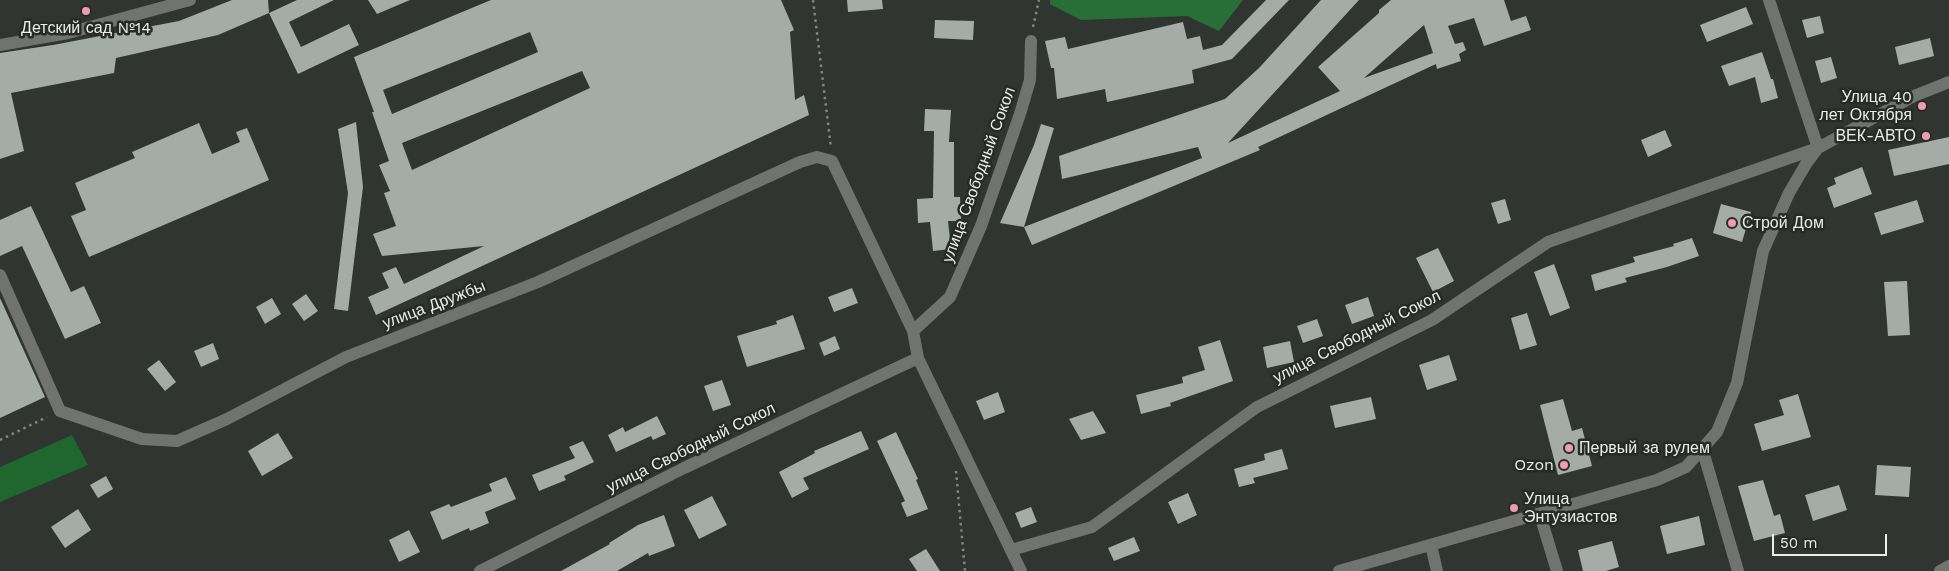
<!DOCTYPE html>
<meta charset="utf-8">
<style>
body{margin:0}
#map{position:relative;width:1949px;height:571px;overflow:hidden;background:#313531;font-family:"Work Sans",sans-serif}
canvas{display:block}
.scale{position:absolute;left:1772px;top:534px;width:115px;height:22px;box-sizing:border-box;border:2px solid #eaedea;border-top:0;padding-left:6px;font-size:15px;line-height:18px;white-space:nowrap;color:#eaedea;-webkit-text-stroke:4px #272b28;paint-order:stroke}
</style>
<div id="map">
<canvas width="1949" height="571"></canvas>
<div class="scale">50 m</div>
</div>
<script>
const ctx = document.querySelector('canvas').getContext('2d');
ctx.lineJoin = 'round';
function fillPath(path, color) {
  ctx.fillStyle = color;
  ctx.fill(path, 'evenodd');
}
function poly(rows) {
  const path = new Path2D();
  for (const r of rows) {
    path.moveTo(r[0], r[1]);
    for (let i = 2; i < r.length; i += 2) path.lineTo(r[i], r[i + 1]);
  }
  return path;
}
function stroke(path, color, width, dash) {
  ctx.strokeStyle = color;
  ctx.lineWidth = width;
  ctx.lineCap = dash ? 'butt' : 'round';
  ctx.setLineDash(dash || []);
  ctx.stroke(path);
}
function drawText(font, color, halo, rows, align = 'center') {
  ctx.font = font + ' "Work Sans",sans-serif';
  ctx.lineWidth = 5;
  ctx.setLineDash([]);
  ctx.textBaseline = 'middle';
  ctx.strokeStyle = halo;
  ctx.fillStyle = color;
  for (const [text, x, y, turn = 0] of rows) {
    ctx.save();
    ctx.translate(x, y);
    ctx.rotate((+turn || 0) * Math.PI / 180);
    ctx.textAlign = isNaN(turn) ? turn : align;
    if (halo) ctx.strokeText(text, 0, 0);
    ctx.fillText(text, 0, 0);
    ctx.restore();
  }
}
fillPath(poly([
 [72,435,88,465,0,502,0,467]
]), '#1f662f');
fillPath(poly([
 [1050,0,1243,0,1219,31,1187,16,1081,20,1050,4]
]), '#276f36');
fillPath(poly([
 [232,0,268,0,269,13,218,35,116,58,114,73,11,93,24,151,0,159,0,53,53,45,179,21],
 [297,0,334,0,289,22,301,47,349,24,359,45,298,74,269,13],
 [368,0,410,0,377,14],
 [491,0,781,0,794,30,790,32,795,100,804,95,809,115,376,315,368,297,389,288,382,273,396,267,404,284,484,246,382,256,373,234,396,226,384,193,390,191,379,165,389,161,372,112,374,112,354,57],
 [530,32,538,52,392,114,383,90],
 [582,71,590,88,412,170,402,143],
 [847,0,882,0,883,9,848,12],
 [1266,0,1289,0,1232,59,1192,70,1194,83,1107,102,1105,89,1057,99,1054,68,1051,68,1045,41,1065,37,1068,49,1183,22,1187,39,1200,36,1203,50,1222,45],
 [1321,0,1359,0,1228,143,1340,91,1318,67,1379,13,1379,10,1391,0,1504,0,1511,21,1526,16,1531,30,1484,46,1474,18,1448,26,1455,44,1463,42,1466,50,1459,54,1461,61,1437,69,1436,64,1258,147,1260,150,1032,245,1024,227,1202,158,1198,147,1062,179,1059,156,1225,99,1259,68],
 [1424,25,1433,53,1364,78],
 [1746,7,1753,24,1707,42,1700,25],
 [1820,16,1824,33,1807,38,1802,20],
 [935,20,974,21,973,40,934,38],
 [1930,38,1934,56,1899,65,1895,47],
 [1762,52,1771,79,1773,79,1778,98,1761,103,1755,77,1729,86,1721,66],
 [1831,57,1837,78,1821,83,1815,61],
 [925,109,951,110,949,142,954,142,954,197,960,197,961,221,948,221,951,249,933,251,930,222,918,223,917,199,933,198,934,131,924,131],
 [356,122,363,187,348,311,334,309,348,193,338,129],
 [199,123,212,154,240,142,236,132,247,128,269,180,89,257,71,216,86,210,75,183,135,158,132,152],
 [1041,124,1054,128,1024,227,1000,223,1034,145],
 [1665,130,1672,146,1648,157,1641,140],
 [1949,137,1949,164,1894,176,1888,150],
 [1862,167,1872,194,1834,208,1827,188,1836,184,1834,178],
 [1505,199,1511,220,1498,224,1491,203],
 [1917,200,1924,222,1881,235,1874,213],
 [1721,204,1751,212,1742,242,1713,233],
 [31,206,71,292,84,286,101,323,65,339,22,246,0,256,0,220],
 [1692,238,1699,256,1667,267,1625,278,1627,282,1595,291,1591,275,1635,262,1633,257,1674,246,1673,244],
 [1438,248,1454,281,1433,292,1416,258],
 [1554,264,1570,308,1550,316,1534,272],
 [1907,281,1910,335,1888,336,1884,282],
 [852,288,858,303,834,312,828,297],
 [306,294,318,311,304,321,292,304],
 [1368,297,1374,316,1352,324,1345,305],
 [0,298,45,397,0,418],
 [272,298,281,314,265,324,256,307],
 [1527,313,1537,345,1520,350,1511,318],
 [793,315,805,349,747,367,737,336,777,324,776,321],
 [1317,319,1323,336,1303,343,1297,326],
 [835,336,840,349,824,356,819,343],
 [1220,340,1233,381,1170,403,1171,406,1141,414,1136,395,1183,383,1182,377,1205,370,1198,347],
 [1290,341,1294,362,1267,368,1263,347],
 [213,343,219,359,201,367,194,351],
 [1449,355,1457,380,1427,390,1419,365],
 [159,360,176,382,165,391,147,369],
 [722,380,731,405,713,411,704,386],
 [998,392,1005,412,984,420,976,401],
 [1798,394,1811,437,1762,451,1754,424,1784,415,1779,400],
 [1371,397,1376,419,1335,428,1330,406],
 [1563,399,1572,431,1582,428,1592,466,1558,475,1540,405],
 [1093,411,1106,433,1081,440,1069,419],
 [657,416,666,434,653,440,651,436,616,452,608,435,623,427,625,432],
 [861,431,869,449,803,478,809,489,792,498,779,472,815,453,814,451],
 [896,432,918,479,916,480,928,509,907,517,901,503,905,501,877,441],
 [278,433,293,458,262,476,248,451],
 [583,441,594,462,564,476,566,480,539,491,532,475,575,458,569,447],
 [1282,449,1288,469,1253,478,1255,483,1239,487,1234,469,1265,460,1264,454],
 [1877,465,1911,467,1909,497,1875,495],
 [106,476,113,489,98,498,90,485],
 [506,477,516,499,485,512,489,523,470,531,469,528,442,540,430,512,449,504,451,507,492,491,489,484],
 [1763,480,1774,516,1780,514,1785,533,1754,541,1738,486],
 [1839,485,1847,510,1813,521,1805,495],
 [1188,493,1197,515,1178,524,1168,502],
 [712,496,727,525,699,539,684,510],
 [1031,507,1037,522,1021,528,1015,513],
 [78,509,91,530,65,548,51,527],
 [664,515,675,546,649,556,648,553,617,571,561,571,610,544,609,543,638,525],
 [1699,516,1705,545,1667,554,1660,526],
 [409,530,420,552,399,562,389,540],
 [1134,537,1140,551,1114,561,1108,548],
 [1612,541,1619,567,1606,571,1583,571,1578,550],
 [926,549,940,571,917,571,909,559]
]), '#a5aba6');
stroke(poly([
 [813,0,831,148],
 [1033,27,1039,0],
 [0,440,47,417],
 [956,471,965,571]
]), '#828682', 2.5, [2.5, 4]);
stroke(poly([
 [0,45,68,33,190,0],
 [0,275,60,411,142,439,177,441,227,419,346,357,538,282,800,162,817,157,832,161,913,331,918,358,1021,571],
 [913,331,950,297,981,226,1020,114,1030,80,1031,41],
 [1702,448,1738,571],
 [1540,515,1557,571],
 [1431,545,1437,571],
 [1011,550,1092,527,1257,407,1432,320,1548,242,1818,148,1769,0],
 [480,571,684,468,918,358],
 [1339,571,1657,480,1686,467,1717,432,1737,383,1763,251,1789,193,1806,164,1818,148,1914,96,1949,82],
 [1940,571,1949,566]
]), '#717371', 12);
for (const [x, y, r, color] of [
 [86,11,5,"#ef9ab8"],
 [1922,106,5,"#ef9ab8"],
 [1926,136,5,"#ef9ab8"],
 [1732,223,5,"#ef9ab8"],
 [1569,448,5,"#ef9ab8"],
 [1564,465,5,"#ef9ab8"],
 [1514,508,5,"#ef9ab8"]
]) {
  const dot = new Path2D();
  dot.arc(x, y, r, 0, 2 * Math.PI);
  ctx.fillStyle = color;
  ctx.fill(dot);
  stroke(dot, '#272b28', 2);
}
drawText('16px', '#eaedea', '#272b28', [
 ["Детский сад №14",86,28,"center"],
 ["Улица 40",1912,97],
 ["лет Октября",1912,115],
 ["ВЕК-АВТО",1916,136],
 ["Строй Дом",1742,223,"left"],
 ["Первый за рулем",1579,448,"left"],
 ["Ozon",1554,465],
 ["Улица",1524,499,"left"],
 ["Энтузиастов",1524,517,"left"]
], 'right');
drawText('16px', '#eaedea', '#272b28', [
 ["улица Свободный Сокол",979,175,-70],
 ["улица Дружбы",434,305,-21],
 ["улица Свободный Сокол",1357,337,-27],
 ["улица Свободный Сокол",691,448,-26]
]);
</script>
